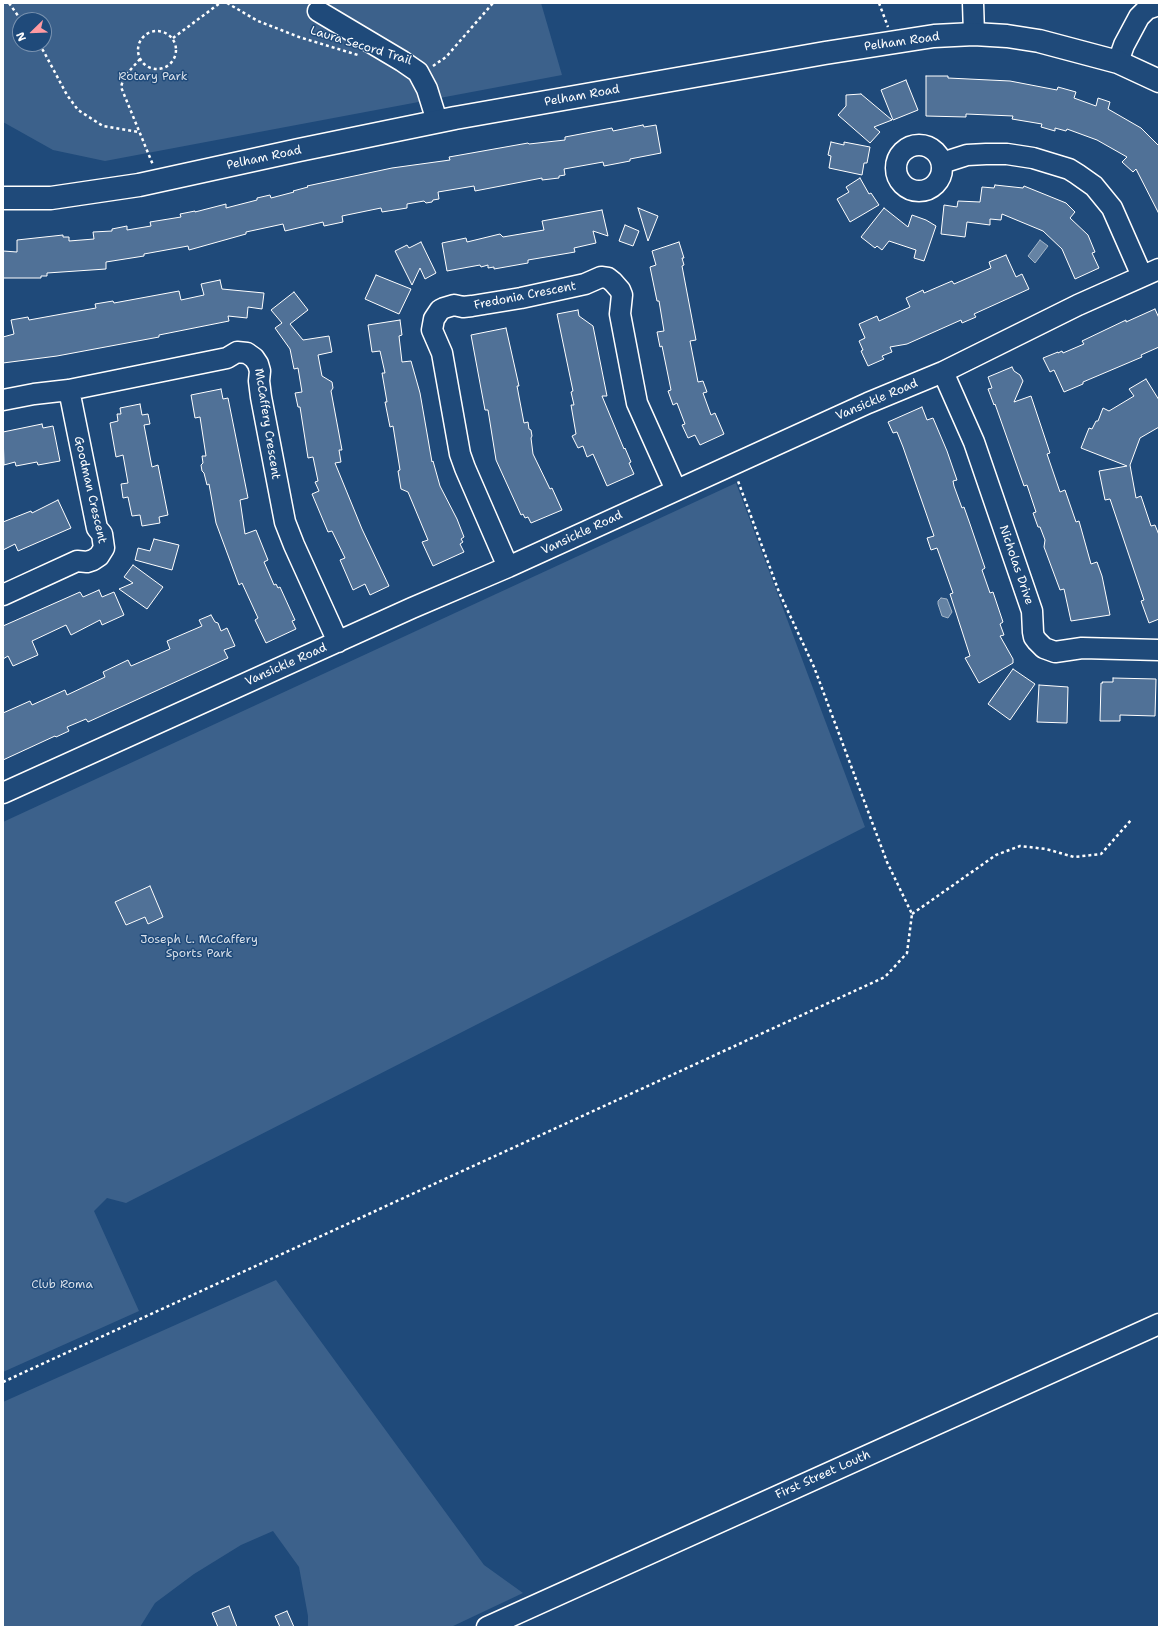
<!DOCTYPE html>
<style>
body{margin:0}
#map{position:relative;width:1162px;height:1630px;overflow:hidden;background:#1f4a7a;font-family:"Shantell Sans",sans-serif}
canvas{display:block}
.frame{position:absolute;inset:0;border:4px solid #fff;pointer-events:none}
.north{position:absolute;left:12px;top:12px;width:40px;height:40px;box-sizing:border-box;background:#1f4a7a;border:1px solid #7992af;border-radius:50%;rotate:247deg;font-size:11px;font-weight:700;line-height:16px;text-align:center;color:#fff}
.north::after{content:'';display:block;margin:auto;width:14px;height:18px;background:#ff9aa2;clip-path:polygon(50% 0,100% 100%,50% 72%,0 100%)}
</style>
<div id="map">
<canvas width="1162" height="1630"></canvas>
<div class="frame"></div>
<div class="north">N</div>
</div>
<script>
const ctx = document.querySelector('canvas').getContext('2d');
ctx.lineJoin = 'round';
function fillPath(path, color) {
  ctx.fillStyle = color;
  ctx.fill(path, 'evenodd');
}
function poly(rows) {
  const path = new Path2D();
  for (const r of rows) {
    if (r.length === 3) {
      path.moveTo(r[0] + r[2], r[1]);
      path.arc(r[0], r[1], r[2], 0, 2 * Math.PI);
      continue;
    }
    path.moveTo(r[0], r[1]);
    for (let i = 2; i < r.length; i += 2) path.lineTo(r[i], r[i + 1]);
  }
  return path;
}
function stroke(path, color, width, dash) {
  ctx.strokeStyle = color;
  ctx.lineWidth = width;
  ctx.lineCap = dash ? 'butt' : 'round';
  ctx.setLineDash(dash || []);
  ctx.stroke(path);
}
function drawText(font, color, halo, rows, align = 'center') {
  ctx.font = font + ' "Shantell Sans",sans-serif';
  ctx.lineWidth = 3;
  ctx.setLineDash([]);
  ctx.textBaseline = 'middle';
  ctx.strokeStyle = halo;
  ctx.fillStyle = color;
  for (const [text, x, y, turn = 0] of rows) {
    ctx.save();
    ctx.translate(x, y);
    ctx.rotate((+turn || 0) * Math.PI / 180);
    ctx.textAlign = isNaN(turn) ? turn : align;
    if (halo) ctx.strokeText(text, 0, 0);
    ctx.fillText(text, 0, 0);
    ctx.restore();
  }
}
fillPath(poly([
 [3,3,541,3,562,75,105,161,53,150,3,122],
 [20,20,44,20,44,44,20,44],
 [736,483,865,827,126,1203,107,1198,94,1211,139,1311,3,1372,3,822],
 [276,1280,484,1565,523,1593,451,1627,308,1627,308,1616,299,1567,273,1531,241,1545,194,1574,155,1603,140,1627,3,1627,3,1402]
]), '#3c618b');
const water = poly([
 [1040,240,1048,246,1035,263,1028,256,1040,240],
 [941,598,947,599,952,612,948,618,942,616,938,604,938,601,941,598]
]);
fillPath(water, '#6583a4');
stroke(water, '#a3b5c8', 1);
const building = poly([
 [926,76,948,76,948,78,1010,81,1057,90,1058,87,1076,92,1074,98,1096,106,1098,98,1110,102,1108,109,1141,128,1159,146,1159,214,1136,169,1133,172,1122,162,1127,157,1097,140,1067,129,1066,131,1055,128,1055,131,1041,127,1042,124,1012,119,1013,116,966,114,966,117,926,116,926,76],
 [906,80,918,110,893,120,881,90,906,80],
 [861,94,892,120,874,127,880,132,870,143,838,115,846,106,846,95,861,94],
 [643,125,644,127,656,125,661,153,630,159,630,161,604,166,603,162,564,169,565,175,559,176,559,178,542,180,542,178,475,191,474,186,438,192,439,199,433,200,432,202,426,203,424,201,407,204,407,208,382,212,381,208,342,216,343,222,324,226,323,222,285,231,283,224,246,232,246,234,189,250,188,246,144,254,144,256,106,262,106,269,47,273,47,276,41,276,41,278,3,278,3,251,17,252,17,240,63,235,63,237,69,237,69,241,94,239,93,232,112,231,112,229,127,226,127,230,151,226,150,222,181,217,180,214,195,211,195,212,226,204,226,208,257,200,257,198,270,195,271,198,294,192,293,191,308,187,307,186,392,168,450,160,449,157,528,143,529,144,565,140,565,137,612,128,613,131,643,125],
 [831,142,844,145,844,142,870,147,867,163,864,163,862,175,829,168,831,156,828,155,831,142],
 [860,178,869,194,871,193,879,205,850,222,837,199,849,192,846,187,860,178],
 [995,185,1023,188,1024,186,1066,203,1075,212,1070,218,1088,235,1095,252,1092,253,1099,268,1075,279,1062,249,1043,231,1002,214,1001,220,990,219,990,225,967,222,965,237,941,234,944,205,957,207,958,201,980,202,982,187,994,188,995,185],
 [638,208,658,216,648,241,638,208],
 [884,208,908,227,912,215,926,220,936,226,924,261,914,258,916,250,889,241,882,250,877,246,875,248,861,237,884,208],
 [602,210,608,236,593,231,596,243,574,248,575,252,528,260,528,263,494,269,494,267,488,268,488,265,481,267,480,265,447,271,442,243,466,238,467,242,500,234,503,237,544,230,542,221,602,210],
 [625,225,639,231,633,246,619,241,625,225],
 [421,242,436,273,425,279,420,268,412,285,395,251,407,245,409,248,421,242],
 [679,242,684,258,682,258,684,265,682,266,696,340,690,341,698,382,703,381,707,392,703,393,711,415,715,413,724,434,700,445,695,435,688,438,682,425,685,424,677,403,673,405,668,391,671,390,662,346,660,347,657,332,664,331,659,301,657,301,650,267,656,265,652,251,679,242],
 [1006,255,1016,277,1022,274,1029,289,974,314,976,317,962,323,961,320,907,344,890,347,892,352,882,356,884,359,868,366,861,351,863,350,859,341,865,338,859,324,877,316,879,321,910,307,906,298,923,290,924,293,952,281,954,284,991,268,989,262,1006,255],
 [376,275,411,289,399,314,365,299,376,275],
 [220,280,222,289,264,293,262,309,248,307,247,318,228,316,229,321,159,335,159,337,57,356,3,363,3,337,14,334,11,320,28,317,29,320,62,314,96,308,95,304,113,301,114,303,179,291,181,300,204,295,201,284,220,280],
 [294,292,308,310,290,324,303,340,329,336,332,352,318,355,322,376,332,382,333,388,331,391,342,450,339,450,341,462,335,463,362,529,389,586,370,595,365,584,353,590,340,560,345,558,332,531,328,532,312,494,319,491,315,482,318,481,313,457,308,458,300,407,298,407,295,393,302,392,298,368,294,369,290,349,275,328,282,323,271,310,294,292],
 [1155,309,1159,318,1159,347,1141,355,1142,357,1083,382,1083,384,1064,392,1054,370,1050,372,1043,358,1058,352,1058,353,1062,351,1063,353,1084,344,1082,341,1126,320,1126,322,1155,309],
 [578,310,579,316,593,326,607,396,602,396,624,449,625,448,631,462,629,463,634,474,607,486,593,454,587,457,583,446,578,448,572,436,576,434,571,405,574,405,571,392,573,391,557,314,578,310],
 [400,320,402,335,399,336,402,362,411,361,420,393,432,462,433,461,440,486,457,519,464,537,461,539,463,542,460,544,464,552,433,566,422,542,428,540,408,492,401,489,398,471,400,470,393,426,390,427,385,402,387,402,382,373,385,373,380,351,372,352,368,325,400,320],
 [506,328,519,386,517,386,524,423,528,422,529,429,531,430,532,436,531,438,533,454,550,489,552,488,562,510,531,523,528,517,525,518,523,514,521,515,496,460,488,410,485,410,471,335,506,328],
 [1012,367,1014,371,1020,375,1023,381,1014,402,1031,396,1050,453,1047,454,1060,492,1065,490,1076,522,1079,521,1091,564,1097,562,1102,576,1110,615,1071,621,1064,589,1060,590,1044,547,1045,540,1040,527,1038,527,1033,513,1036,512,1027,485,1024,486,995,404,994,405,988,389,992,388,988,377,1012,367],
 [1146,379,1159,400,1159,427,1140,438,1130,465,1136,498,1141,496,1151,526,1155,525,1159,535,1159,619,1149,623,1141,601,1144,600,1110,499,1105,500,1099,471,1127,466,1081,448,1089,428,1092,429,1096,421,1098,421,1103,408,1109,411,1134,396,1129,389,1146,379],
 [221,389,223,399,228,398,248,498,240,500,245,534,256,530,268,560,264,562,274,585,276,584,278,588,280,587,295,620,292,621,296,629,266,643,255,620,258,618,242,583,239,585,216,523,209,484,207,485,204,473,202,471,201,465,203,463,202,456,206,456,200,417,195,418,191,395,221,389],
 [140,404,142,415,148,414,150,424,144,425,152,467,158,465,168,515,159,517,160,523,142,526,140,515,132,516,128,497,123,498,121,484,128,483,123,455,116,457,110,423,118,421,117,414,121,414,120,408,140,404],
 [922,407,927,420,933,418,947,451,957,480,953,481,954,486,962,508,964,507,970,524,985,568,982,570,990,593,993,592,1003,622,1000,624,1004,635,1000,636,1013,659,1013,663,979,683,965,658,970,656,950,594,953,593,937,548,931,550,927,538,934,536,903,447,897,432,893,433,888,422,922,407],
 [42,424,43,428,53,426,60,461,38,465,37,462,16,466,15,462,4,465,3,432,42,424],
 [58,500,71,528,18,551,15,544,3,550,3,522,31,511,32,513,58,500],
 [154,539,179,545,172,570,135,560,138,548,150,551,154,539],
 [133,565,163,587,147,609,119,589,133,583,124,577,133,565],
 [99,590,102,597,114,592,124,615,102,625,100,620,71,635,66,625,32,641,38,655,13,666,8,656,3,659,3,626,80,592,83,597,99,590],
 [211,615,215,622,218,623,221,631,227,628,235,646,224,650,228,658,88,722,86,719,67,727,69,731,56,737,55,736,3,760,3,713,30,701,32,705,65,690,67,695,105,677,103,672,128,660,131,666,170,649,167,641,202,626,199,620,211,615],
 [1013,669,1035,684,1010,720,988,704,1013,669],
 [1113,678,1156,679,1155,716,1120,715,1120,721,1100,721,1101,683,1103,683,1102,682,1113,682,1113,678],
 [1039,685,1068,687,1067,723,1037,722,1039,685],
 [150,886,163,917,148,924,145,917,126,925,115,902,150,886],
 [229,1606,237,1627,218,1627,212,1613,229,1606],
 [287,1611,294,1627,280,1627,275,1616,287,1611]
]);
fillPath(building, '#507197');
stroke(building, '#fff', 1);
const minor = poly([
 [973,3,974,34],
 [318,11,402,61,418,72,427,89,437,121],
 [1118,62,1124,45,1139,17,1147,9,1159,5],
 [919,168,23],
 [942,163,967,155,986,154,1007,154,1033,158,1069,169,1077,174,1094,186,1112,208,1142,276],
 [943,372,974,442,1032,611,1033,632,1034,637,1037,641,1044,648,1055,652,1082,648,1159,650],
 [3,400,34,394,69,390,227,358,237,352,247,353,254,358,258,364,260,371,259,381,261,397,285,522,294,545,338,642],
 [508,567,465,468,460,454,442,353,432,330,434,319,440,310,444,308,454,305,463,307,472,306,521,298,585,284,601,277,608,278,613,282,620,290,622,295,620,314,637,403,676,490],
 [3,595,77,561,87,562,93,560,99,556,104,548,102,534,97,528,69,390],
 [3,793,412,608,508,567,868,403,943,372,1078,305,1159,269],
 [487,1627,1159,1324]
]);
const major = poly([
 [3,198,51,198,139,185,299,150,455,118,825,53,934,36,974,34,1007,36,1039,41,1118,62,1159,81]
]);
stroke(minor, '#fff', 23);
stroke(major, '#fff', 25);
stroke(poly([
 [9,3,21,20],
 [227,3,258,21,299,37,358,55],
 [879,3,888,27],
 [157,50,19],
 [173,38,220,3],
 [39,44,44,52,67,95,78,110,103,126,139,132],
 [140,59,124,77,121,87,153,165],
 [433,66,446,57,493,3],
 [912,914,996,855,1020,846,1046,849,1074,857,1101,854,1131,820],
 [3,1382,885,977,907,953,912,914,887,862,814,667,779,592,738,481]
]), '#fff', 2.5, [3, 3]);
stroke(minor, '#1f4a7a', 20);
stroke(major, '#1f4a7a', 22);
drawText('12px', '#fff', '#1f4a7a', [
 ["Pelham Road",902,42,-8],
 ["Laura Secord Trail",361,46,17],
 ["Pelham Road",582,96,-10],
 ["Pelham Road",264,158,-12],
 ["Fredonia Crescent",525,296,-11],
 ["Vansickle Road",877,400,-23],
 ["McCaffery Crescent",267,424,81],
 ["Goodman Crescent",90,490,77],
 ["Vansickle Road",582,533,-25],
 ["Nicholas Drive",1016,565,71],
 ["Vansickle Road",286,665,-24],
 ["First Street Louth",823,1475,-24]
]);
drawText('12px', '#d8dfe8', '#1f4a7a', [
 ["Rotary Park",153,77],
 ["Joseph L. McCaffery",199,940],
 ["Sports Park",199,954],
 ["Club Roma",62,1285]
]);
</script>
